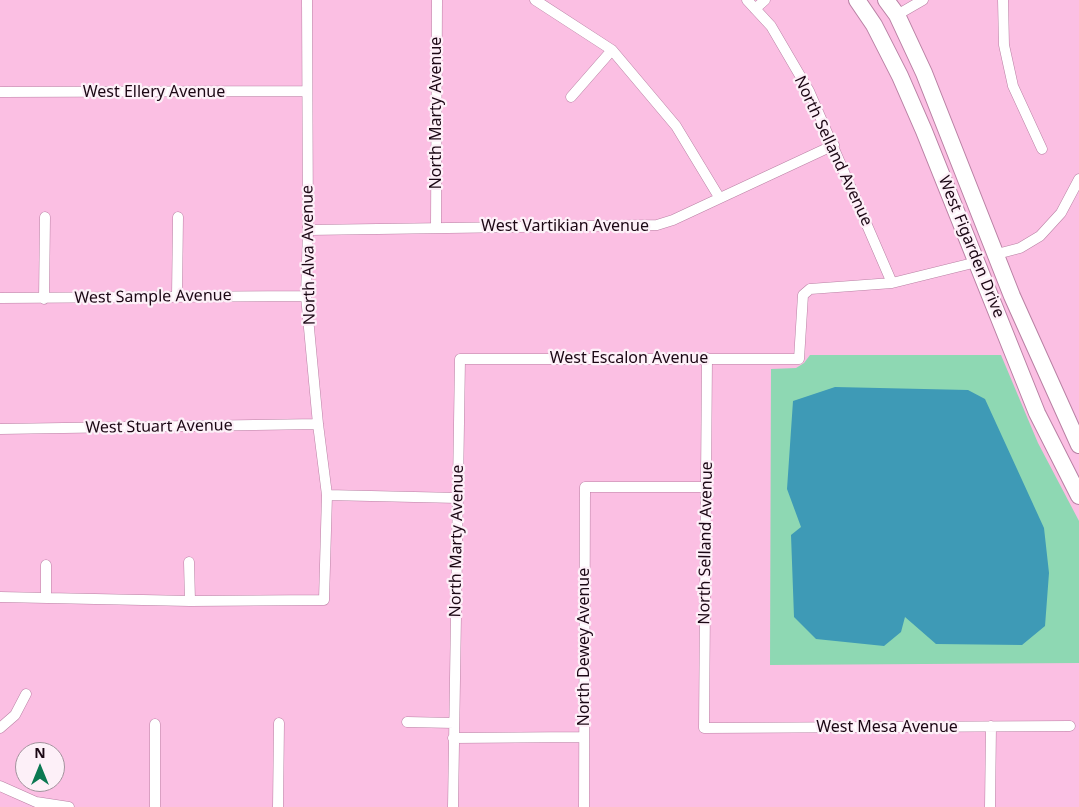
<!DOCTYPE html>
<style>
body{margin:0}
#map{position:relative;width:1079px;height:807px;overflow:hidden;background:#fbbfe3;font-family:"Noto Sans",sans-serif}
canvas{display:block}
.north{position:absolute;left:15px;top:742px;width:50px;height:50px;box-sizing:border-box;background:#fdf0f8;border:1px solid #a3939d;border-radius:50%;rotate:0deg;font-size:14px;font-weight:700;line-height:20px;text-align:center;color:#1b0714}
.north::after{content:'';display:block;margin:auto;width:18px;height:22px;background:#0b7852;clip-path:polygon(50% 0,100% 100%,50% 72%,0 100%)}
</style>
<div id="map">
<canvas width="1079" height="807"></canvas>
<div class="north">N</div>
</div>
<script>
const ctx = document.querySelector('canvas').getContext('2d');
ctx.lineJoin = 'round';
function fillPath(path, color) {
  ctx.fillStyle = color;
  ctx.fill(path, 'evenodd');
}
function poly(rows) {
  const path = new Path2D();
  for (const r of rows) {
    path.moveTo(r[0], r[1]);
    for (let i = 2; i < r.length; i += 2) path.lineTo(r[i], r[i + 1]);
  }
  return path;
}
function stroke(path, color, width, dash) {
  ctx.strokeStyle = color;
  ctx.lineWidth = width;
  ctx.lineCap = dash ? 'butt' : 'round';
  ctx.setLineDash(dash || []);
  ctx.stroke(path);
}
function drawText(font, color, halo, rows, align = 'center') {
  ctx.font = font + ' "Noto Sans",sans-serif';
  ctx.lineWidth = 4.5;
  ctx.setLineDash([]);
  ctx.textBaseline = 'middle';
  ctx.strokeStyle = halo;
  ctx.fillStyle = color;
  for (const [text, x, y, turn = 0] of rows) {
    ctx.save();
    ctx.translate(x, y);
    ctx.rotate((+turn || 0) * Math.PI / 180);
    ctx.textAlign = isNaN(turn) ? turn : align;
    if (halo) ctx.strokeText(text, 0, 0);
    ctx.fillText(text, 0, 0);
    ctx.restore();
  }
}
fillPath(poly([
 [810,355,1001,355,1038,443,1079,521,1079,663,770,665,771,369,796,368,804,363]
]), '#8ed8b3');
fillPath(poly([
 [835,387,968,390,985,399,1044,528,1049,573,1045,626,1022,645,936,644,905,617,901,632,884,646,816,639,794,617,791,535,801,527,787,489,793,401]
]), '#3e9ab6');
const minor = poly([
 [535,0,612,50,676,126,719,197],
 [747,0,771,26,809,91,892,283],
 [1003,0,1004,45,1013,86,1042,149],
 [755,9,765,0],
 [897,15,923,0],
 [0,92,307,91],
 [571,97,612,50],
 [436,227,437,0],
 [308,230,657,225,673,220,834,145],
 [997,254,1020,248,1040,236,1061,213,1079,179],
 [177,296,178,217],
 [0,298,306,296],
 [44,299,45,217],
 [707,358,704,728,1070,726],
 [0,429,318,424],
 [327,495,458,498],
 [189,562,190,601],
 [46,565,46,597],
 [0,597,190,601,324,600,327,495,318,424,306,296,308,230,307,0],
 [407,722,454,723],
 [155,724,155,807],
 [0,728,15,715,26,694],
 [453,738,583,737],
 [0,786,36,802,69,807],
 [278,807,279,723],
 [453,807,460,359,799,359,803,295,810,289,892,283,977,262],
 [584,807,585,487,706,487],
 [990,807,991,726]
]);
const primary = poly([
 [857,0,874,25,900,76,924,131,1037,413,1079,496],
 [886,0,897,15,924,73,1012,296,1079,445]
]);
stroke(minor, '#b981a4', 11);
stroke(primary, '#b981a4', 18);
stroke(minor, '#fff', 10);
stroke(primary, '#fff', 16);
drawText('16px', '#1b0714', '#fdf0f8', [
 ["West Ellery Avenue",154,92],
 ["North Marty Avenue",436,113,-90],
 ["North Selland Avenue",833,151,65],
 ["West Vartikian Avenue",565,226],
 ["West Figarden Drive",971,247,68],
 ["North Alva Avenue",309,255,-91],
 ["West Sample Avenue",153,297,-1],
 ["West Escalon Avenue",629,358],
 ["West Stuart Avenue",159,427,-1],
 ["North Marty Avenue",457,541,-89],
 ["North Selland Avenue",706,543,-89],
 ["North Dewey Avenue",584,647,-90],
 ["West Mesa Avenue",887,727]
]);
</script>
